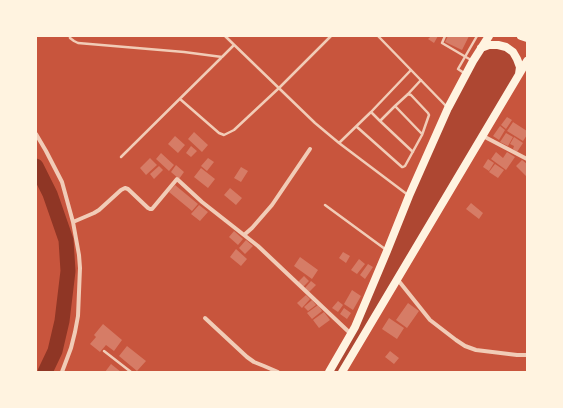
<!DOCTYPE html>
<style>
body{margin:0}
#map{position:relative;width:563px;height:408px;overflow:hidden;background:#c8553d;font-family:"Zilla Slab",serif}
canvas{display:block}
.frame{position:absolute;inset:0;border:37px solid #fff3e0;pointer-events:none}
</style>
<div id="map">
<canvas width="563" height="408"></canvas>
<div class="frame"></div>
</div>
<script>
const ctx = document.querySelector('canvas').getContext('2d');
ctx.lineJoin = 'round';
function fillPath(path, color) {
  ctx.fillStyle = color;
  ctx.fill(path, 'evenodd');
}
function poly(rows) {
  const path = new Path2D();
  for (const r of rows) {
    path.moveTo(r[0], r[1]);
    for (let i = 2; i < r.length; i += 2) path.lineTo(r[i], r[i + 1]);
  }
  return path;
}
function stroke(path, color, width, dash) {
  ctx.strokeStyle = color;
  ctx.lineWidth = width;
  ctx.lineCap = dash ? 'butt' : 'round';
  ctx.setLineDash(dash || []);
  ctx.stroke(path);
}
fillPath(poly([
 [506,47,520,67,343,372,329,372,351,334,409,196,481,48]
]), '#ae4732');
stroke(poly([
 [36,166,50,194,66,240,68,271,62,321,55,351,45,372]
]), '#8f3625', 15);
fillPath(poly([
 [431,36,438,36,434,43,428,39],
 [448,36,469,36,462,50,445,42],
 [507,117,512,120,506,129,501,125],
 [513,122,527,131,527,135,523,141,507,131],
 [500,126,505,130,499,140,493,136],
 [194,132,208,145,202,152,188,139],
 [506,133,513,137,508,146,500,142],
 [175,136,185,145,178,153,168,144],
 [514,137,523,143,517,152,513,149,514,146,510,144],
 [191,146,197,151,191,157,186,153],
 [496,152,503,158,507,152,515,157,506,170,491,159],
 [161,153,174,165,169,171,156,159],
 [150,158,157,165,146,175,140,168],
 [208,158,214,162,207,171,201,166],
 [488,159,494,163,489,171,483,167],
 [522,160,527,164,527,175,526,176,516,166],
 [495,164,504,170,498,178,489,172],
 [176,165,184,172,179,179,171,172],
 [159,166,163,170,154,179,150,174],
 [241,167,248,171,241,182,234,178],
 [201,168,215,179,208,188,194,177],
 [175,185,198,204,192,211,169,192],
 [230,188,242,198,236,205,224,195],
 [471,203,483,213,479,219,466,209],
 [199,205,208,212,200,221,191,214],
 [234,231,243,239,238,245,229,237],
 [246,240,253,246,245,254,239,248],
 [236,249,247,259,241,266,230,257],
 [343,252,350,256,346,263,339,258],
 [300,257,318,270,312,279,294,266],
 [359,259,365,264,357,274,351,270],
 [368,264,373,267,365,279,360,275],
 [304,276,309,281,303,287,298,282],
 [311,281,316,285,309,292,305,288],
 [352,290,361,296,353,310,344,304],
 [306,295,310,299,302,308,297,303],
 [312,300,316,305,308,311,304,307],
 [338,301,343,305,338,312,332,308],
 [408,303,419,311,407,328,396,320],
 [318,305,322,311,312,319,307,313],
 [344,308,351,313,347,319,340,314],
 [324,312,330,320,319,328,313,320],
 [389,318,404,328,397,339,382,329],
 [103,324,122,340,114,351,106,345,100,352,90,344,96,337,94,335],
 [127,346,146,361,137,371,119,356],
 [390,351,399,358,394,364,385,357],
 [111,364,121,372,105,372]
]), '#d67c66');
stroke(poly([
 [70,36,70,38,74,41,78,43,184,52,222,57,234,45],
 [225,36,315,123,339,143,408,195],
 [378,36,447,107],
 [445,36,442,43,471,60],
 [464,73,458,69,477,36],
 [180,99,219,133,224,135,234,130,279,88,331,36],
 [395,106,422,134],
 [371,112,411,70],
 [380,121,413,152],
 [357,127,402,167,403,167,405,166,422,135,429,115,428,113,411,95,408,94],
 [339,143,371,112,380,121,395,106,407,95,408,94,421,80],
 [121,157,221,58],
 [325,205,385,249],
 [104,351,131,372]
]), '#f1ccb7', 2.5);
stroke(poly([
 [36,134,46,151,62,182,73,222,79,255,80,268,78,316,75,332,71,348,62,372],
 [483,136,527,159],
 [73,222,94,213,99,210,121,190,125,188,128,189,148,208,150,209,152,209,177,179,202,202,258,246,351,334],
 [244,235,252,228,272,205,310,149],
 [398,280,430,320,456,340,465,346,476,350,517,355,527,355],
 [205,318,247,357,254,362,264,366,278,372]
]), '#f1ccb7', 4);
stroke(poly([
 [521,36,527,38],
 [481,48,489,45,498,45,506,47,513,52,517,59,520,67,519,74],
 [329,372,355,327,387,251,409,196,448,108,473,61,489,36],
 [342,372,527,61]
]), '#fff3e0', 8);
</script>
